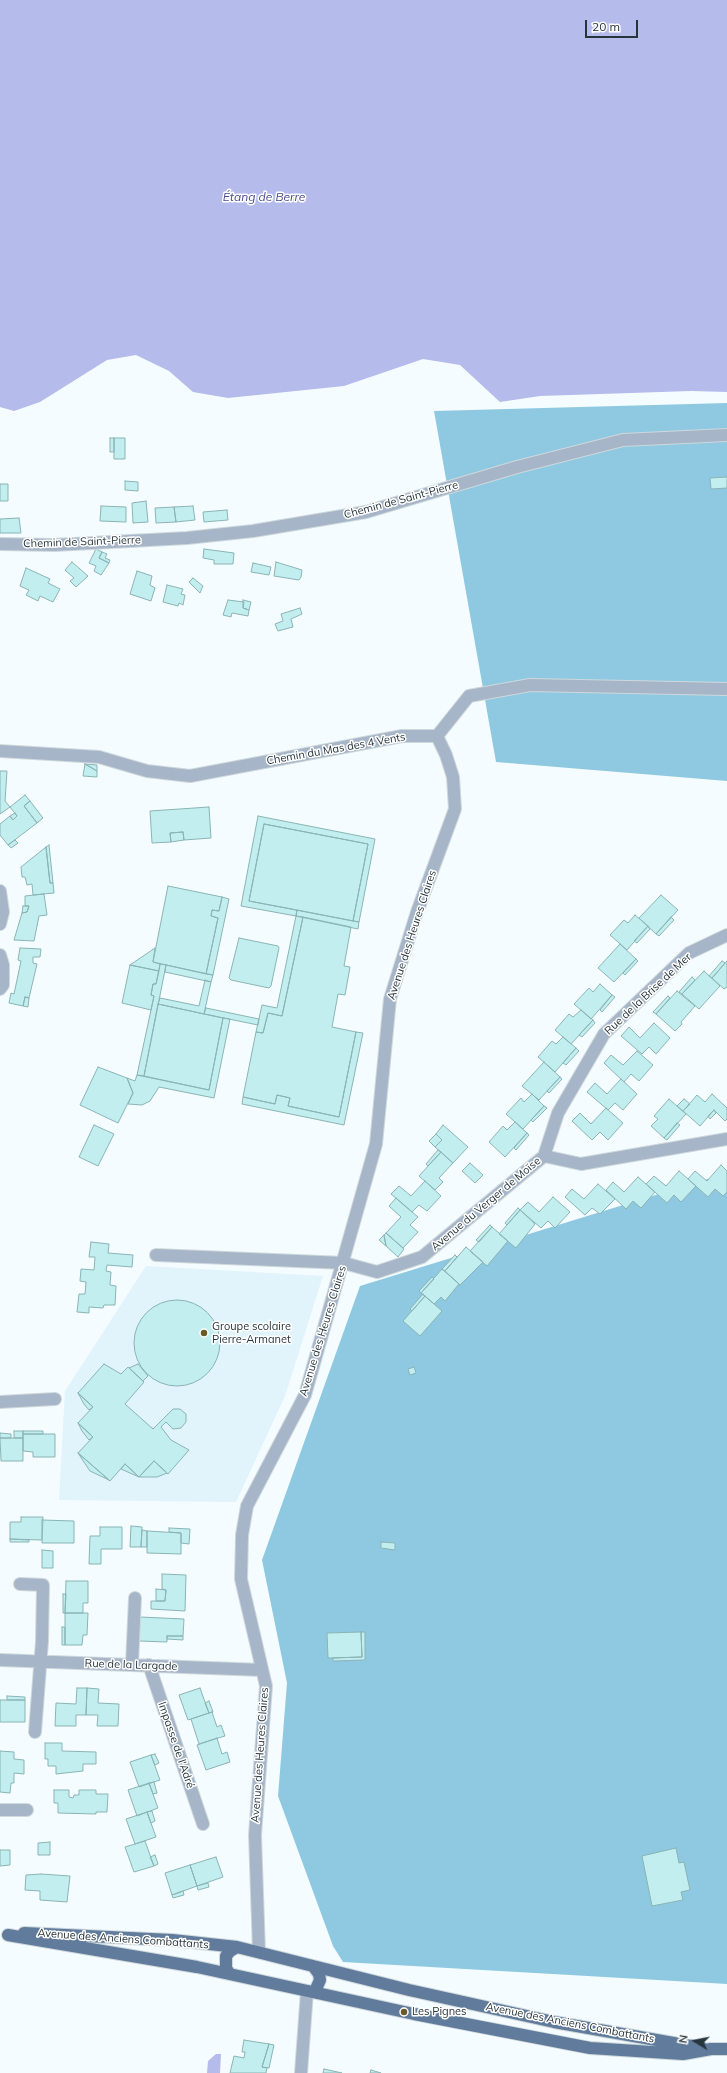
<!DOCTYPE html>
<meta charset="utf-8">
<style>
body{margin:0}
#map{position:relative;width:727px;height:2073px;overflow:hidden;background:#f4fcff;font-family:Mulish,sans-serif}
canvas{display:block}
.north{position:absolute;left:675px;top:2021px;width:40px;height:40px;-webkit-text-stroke:3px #fff;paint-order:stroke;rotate:280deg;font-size:11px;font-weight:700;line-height:16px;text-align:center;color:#26353b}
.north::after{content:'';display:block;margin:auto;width:14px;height:18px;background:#26353b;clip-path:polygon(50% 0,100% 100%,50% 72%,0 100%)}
.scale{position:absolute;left:585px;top:20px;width:53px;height:18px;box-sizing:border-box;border:2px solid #26353b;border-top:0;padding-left:5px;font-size:12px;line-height:14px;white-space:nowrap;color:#26353b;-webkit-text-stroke:3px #fff;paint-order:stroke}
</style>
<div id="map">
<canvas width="727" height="2073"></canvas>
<div class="north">N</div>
<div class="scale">20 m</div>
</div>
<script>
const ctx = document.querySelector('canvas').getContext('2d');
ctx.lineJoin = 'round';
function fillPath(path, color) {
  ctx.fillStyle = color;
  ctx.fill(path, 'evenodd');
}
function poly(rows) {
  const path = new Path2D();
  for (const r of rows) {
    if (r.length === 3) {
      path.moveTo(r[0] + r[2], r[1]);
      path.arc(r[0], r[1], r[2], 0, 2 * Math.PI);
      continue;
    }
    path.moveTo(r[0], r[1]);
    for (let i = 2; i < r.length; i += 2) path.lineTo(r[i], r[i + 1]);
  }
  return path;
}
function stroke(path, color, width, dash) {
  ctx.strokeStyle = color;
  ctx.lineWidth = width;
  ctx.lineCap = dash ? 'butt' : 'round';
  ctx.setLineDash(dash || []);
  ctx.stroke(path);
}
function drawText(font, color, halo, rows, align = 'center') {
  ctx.font = font + ' Mulish,sans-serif';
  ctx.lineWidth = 3;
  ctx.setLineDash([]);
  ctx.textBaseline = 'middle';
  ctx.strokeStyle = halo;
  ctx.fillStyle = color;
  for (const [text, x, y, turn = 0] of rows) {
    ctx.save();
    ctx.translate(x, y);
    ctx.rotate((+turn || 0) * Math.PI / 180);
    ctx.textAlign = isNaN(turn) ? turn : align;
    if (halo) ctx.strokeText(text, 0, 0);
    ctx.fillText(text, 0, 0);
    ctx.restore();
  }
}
fillPath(poly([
 [146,1266,323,1276,285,1396,236,1502,59,1500,65,1391]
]), '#e1f3fb');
fillPath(poly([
 [727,403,727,781,496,762,434,411],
 [727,1173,727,1984,343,1962,333,1946,278,1796,287,1683,262,1560,360,1286]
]), '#8fc9e1');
fillPath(poly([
 [0,0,727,0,727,392,691,391,540,396,500,402,460,365,423,359,344,386,228,398,193,392,169,371,136,355,107,360,40,402,14,411,0,407],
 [216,2054,221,2054,220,2073,207,2073,208,2061]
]), '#b5bbeb');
const building = poly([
 [110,438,114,438,114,452,110,452,110,438],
 [114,438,125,438,125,459,114,459,114,438],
 [727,477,727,488,711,489,710,478,727,477],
 [125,481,138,482,138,491,125,490,125,481],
 [0,484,8,484,8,501,0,501,0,484],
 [146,501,148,522,133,523,132,503,146,501],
 [101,506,126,507,126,522,100,521,101,506],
 [193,506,195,520,176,522,174,507,193,506],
 [174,507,176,522,156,523,155,508,174,507],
 [227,510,228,520,204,522,203,512,227,510],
 [19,518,21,533,0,533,0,519,19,518],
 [96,549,102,552,99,558,109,563,101,575,94,571,96,566,89,563,96,549],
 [204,549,234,553,233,564,214,564,214,560,203,558,204,549],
 [102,552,107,554,105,558,110,560,109,563,99,558,102,552],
 [72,562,88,576,76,587,70,581,74,578,65,570,72,562],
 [276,562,302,570,301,577,299,580,274,576,276,562],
 [253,563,271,567,269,575,251,572,253,563],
 [26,568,50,579,48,583,60,589,53,602,40,596,38,601,26,595,29,590,20,586,26,568],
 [137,571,152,576,150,585,155,588,151,601,130,594,137,571],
 [193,578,203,586,200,593,189,582,193,578],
 [167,585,183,589,181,594,185,595,183,605,179,603,178,606,163,602,167,585],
 [228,600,244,602,243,608,249,610,248,616,232,613,231,617,223,615,228,600],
 [243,600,251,602,249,610,243,608,243,600],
 [300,608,302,614,291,619,293,627,278,631,275,624,283,621,281,614,300,608],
 [85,764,97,771,97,777,83,776,85,764],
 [85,764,97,765,97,771,85,764],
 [0,771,7,771,5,801,10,807,0,814,0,771],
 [25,795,30,801,24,806,37,823,8,845,0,835,0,824,10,816,13,820,17,816,10,807,25,795],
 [30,801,43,818,37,823,24,806,30,801],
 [209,807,211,838,184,840,183,832,170,833,171,842,152,843,150,811,209,807],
 [15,813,17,816,13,820,10,816,15,813],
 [258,816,375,839,359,922,353,921,368,844,264,824,249,901,297,910,296,916,241,906,258,816],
 [264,824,368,844,353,921,249,901,264,824],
 [183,832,184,840,171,842,170,833,183,832],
 [15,840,18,843,11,848,8,845,15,840],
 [49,845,53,883,50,883,46,847,49,845],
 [46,847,50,883,53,883,54,893,33,895,32,884,27,885,25,877,22,877,21,867,46,847],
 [168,886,222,897,219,911,212,910,211,916,218,918,206,974,153,962,168,886],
 [44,894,47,915,39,916,34,941,14,940,22,913,27,912,29,906,25,906,25,896,44,894],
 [661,895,678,910,656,934,639,918,661,895],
 [222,897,229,899,213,975,206,974,218,918,211,916,212,910,219,911,222,897],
 [23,906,29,906,27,912,22,913,23,906],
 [297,910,359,922,358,929,296,916,297,910],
 [635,915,648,926,627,950,610,935,624,920,628,923,635,915],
 [296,916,303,917,282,1016,268,1013,263,1033,256,1032,262,1005,277,1008,296,916],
 [303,917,351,927,344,966,350,967,345,995,338,994,332,1027,356,1032,339,1117,288,1106,290,1098,277,1095,275,1104,243,1097,256,1032,263,1033,268,1013,282,1016,303,917],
 [671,917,674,920,659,936,656,934,671,917],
 [648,926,650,929,637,943,634,941,648,926],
 [239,938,278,946,279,948,271,986,269,988,231,980,229,978,239,938],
 [620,944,636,959,614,982,598,968,620,944],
 [20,948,41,949,40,957,33,957,33,963,37,964,29,998,25,997,23,1006,9,1003,11,993,14,994,21,961,18,960,20,948],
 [155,948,153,962,160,964,159,971,130,965,155,948],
 [636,959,638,961,625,975,623,973,636,959],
 [722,961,725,963,712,978,709,976,722,961],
 [727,961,727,987,724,989,712,978,727,961],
 [160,964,166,965,144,1076,137,1075,154,996,151,995,153,984,156,984,160,964],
 [130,965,159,971,156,984,153,984,151,995,154,996,151,1010,122,1003,130,965],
 [166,965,213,975,211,982,165,972,166,965],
 [704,971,720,986,699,1009,682,994,704,971],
 [692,977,695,980,682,994,679,992,692,977],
 [205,980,211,982,204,1014,158,1004,160,998,199,1006,205,980],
 [600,984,612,995,591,1019,574,1004,589,988,593,992,600,984],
 [677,991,695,1006,681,1022,682,1024,675,1031,656,1014,677,991],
 [612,995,615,997,602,1012,600,1010,612,995],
 [668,996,670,998,656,1014,653,1012,668,996],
 [25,997,29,998,28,1007,23,1006,25,997],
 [158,1004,223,1018,209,1090,144,1076,158,1004],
 [206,1008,259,1019,258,1025,204,1014,206,1008],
 [581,1010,593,1020,571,1044,555,1030,569,1014,573,1017,581,1010],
 [223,1018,230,1019,214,1098,159,1087,150,1101,142,1105,128,1104,133,1093,127,1078,135,1081,137,1075,209,1090,223,1018],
 [593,1020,595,1023,582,1037,579,1035,593,1020],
 [654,1023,670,1038,656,1054,649,1047,642,1054,621,1036,629,1027,640,1038,654,1023],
 [356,1032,363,1033,344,1125,242,1104,243,1097,275,1104,277,1095,290,1098,288,1106,339,1117,356,1032],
 [563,1037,576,1048,555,1072,538,1057,552,1041,556,1044,563,1037],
 [576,1048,579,1051,566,1065,563,1063,576,1048],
 [637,1051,653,1065,639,1081,631,1074,624,1082,604,1063,611,1055,623,1065,637,1051],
 [544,1062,560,1077,539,1100,522,1086,544,1062],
 [98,1067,127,1078,133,1093,118,1123,80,1105,98,1067],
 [560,1077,562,1079,549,1093,547,1091,560,1077],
 [621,1079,637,1094,623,1110,615,1103,608,1110,587,1092,595,1083,607,1094,621,1079],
 [532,1094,544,1106,523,1129,506,1114,521,1098,524,1102,532,1094],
 [712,1094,727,1108,727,1119,725,1121,714,1110,700,1126,683,1111,697,1095,705,1102,712,1094],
 [669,1099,686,1114,664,1138,651,1126,658,1119,654,1116,669,1099],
 [684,1099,690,1104,683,1111,677,1106,684,1099],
 [544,1106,547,1108,533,1122,531,1120,544,1106],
 [606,1108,623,1123,608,1140,600,1132,592,1140,572,1121,580,1113,591,1124,606,1108],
 [714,1110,716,1113,710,1119,708,1116,714,1110],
 [515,1122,527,1133,505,1157,489,1142,503,1126,507,1130,515,1122],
 [677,1123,680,1125,667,1140,664,1138,677,1123],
 [94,1125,114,1134,98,1166,79,1157,94,1125],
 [443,1125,468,1147,453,1163,435,1147,442,1140,436,1134,443,1125],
 [527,1133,529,1135,516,1150,514,1148,527,1133],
 [436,1134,442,1140,435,1147,429,1141,436,1134],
 [438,1150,441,1152,428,1166,426,1164,438,1150],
 [441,1152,453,1163,439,1178,443,1182,435,1190,419,1176,441,1152],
 [470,1163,483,1175,475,1183,462,1171,470,1163],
 [721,1165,727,1171,727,1192,723,1196,715,1189,708,1197,688,1179,695,1171,707,1181,721,1165],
 [679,1171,696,1186,681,1202,674,1195,667,1203,646,1184,654,1176,666,1186,679,1171],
 [638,1177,655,1192,641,1208,633,1201,626,1209,606,1190,613,1182,624,1192,638,1177],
 [425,1181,441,1196,427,1211,419,1205,412,1212,391,1194,399,1186,411,1196,425,1181],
 [598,1184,615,1199,600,1214,592,1208,585,1215,565,1197,572,1189,584,1199,598,1184],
 [553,1197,570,1212,555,1228,548,1221,541,1228,520,1210,528,1202,539,1212,553,1197],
 [396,1198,418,1217,410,1225,418,1232,403,1248,386,1233,401,1217,389,1206,396,1198],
 [518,1208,520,1210,507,1225,505,1223,518,1208],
 [520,1210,535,1224,516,1248,499,1234,520,1210],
 [490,1225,492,1227,479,1242,476,1240,490,1225],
 [492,1227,508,1241,487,1266,470,1251,492,1227],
 [386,1233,404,1249,398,1257,386,1246,384,1235,386,1233],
 [384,1235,386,1246,379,1240,384,1235],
 [91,1242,109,1244,108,1253,133,1255,132,1267,107,1265,106,1271,111,1272,110,1285,116,1286,115,1305,104,1305,103,1308,89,1307,89,1313,77,1312,79,1294,85,1294,86,1282,80,1281,81,1269,94,1270,95,1257,89,1257,91,1242],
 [466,1247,483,1262,460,1285,445,1271,466,1247],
 [455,1255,457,1257,445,1271,442,1269,455,1255],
 [442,1269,459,1284,445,1301,441,1297,434,1304,421,1293,442,1269],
 [432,1277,434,1279,421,1293,419,1291,432,1277],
 [423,1294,425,1296,412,1311,410,1309,423,1294],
 [425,1296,442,1311,420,1336,403,1321,425,1296],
 [177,1343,43],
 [104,1364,121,1374,128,1367,144,1382,125,1404,153,1429,173,1409,180,1409,186,1414,186,1422,181,1428,173,1429,166,1422,161,1427,171,1440,189,1450,168,1474,154,1461,139,1477,125,1464,110,1481,78,1453,93,1437,78,1423,93,1407,78,1393,104,1364],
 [138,1364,148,1376,143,1381,129,1368,138,1364],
 [414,1367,416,1373,410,1375,408,1369,414,1367],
 [78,1393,93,1407,89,1410,84,1404,78,1393],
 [78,1423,93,1437,89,1440,82,1431,78,1423],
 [14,1431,23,1431,23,1438,14,1438,14,1431],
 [23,1431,43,1431,43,1434,23,1434,23,1431],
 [0,1433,11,1434,11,1438,0,1438,0,1433],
 [23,1434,55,1434,55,1457,33,1457,33,1452,23,1451,23,1434],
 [0,1438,23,1438,23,1461,1,1461,0,1438],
 [78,1453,109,1480,90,1471,78,1453],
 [154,1461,167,1473,157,1477,139,1477,154,1461],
 [125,1464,139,1477,121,1469,125,1464],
 [21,1517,43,1517,42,1540,10,1539,10,1522,21,1522,21,1517],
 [42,1520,74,1521,74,1543,42,1543,42,1520],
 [131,1526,142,1527,141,1547,130,1547,131,1526],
 [100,1527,122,1527,122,1549,101,1549,101,1564,89,1564,90,1536,100,1536,100,1527],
 [169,1528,190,1529,189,1544,181,1543,181,1533,169,1532,169,1528],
 [142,1530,147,1531,147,1547,141,1547,142,1530],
 [147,1531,181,1533,181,1554,147,1553,147,1531],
 [10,1539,29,1540,29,1542,10,1542,10,1539],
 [381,1542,395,1543,395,1550,381,1548,381,1542],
 [42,1550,53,1551,53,1568,42,1568,42,1550],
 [162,1574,186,1575,185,1611,151,1609,151,1601,165,1601,166,1590,162,1589,162,1574],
 [66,1581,88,1581,88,1603,83,1603,83,1613,65,1613,66,1581],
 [156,1589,166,1590,165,1601,156,1601,156,1589],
 [63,1594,66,1594,65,1613,63,1613,63,1594],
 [65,1613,88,1613,87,1635,83,1635,82,1645,65,1645,65,1613],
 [140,1617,184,1619,183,1636,167,1636,167,1642,139,1641,140,1617],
 [62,1627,65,1627,65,1645,62,1645,62,1627],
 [361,1632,362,1657,328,1658,327,1633,361,1632],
 [361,1632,365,1632,365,1660,333,1661,333,1658,362,1657,361,1632],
 [167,1636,183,1636,183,1640,167,1639,167,1636],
 [77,1688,87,1688,86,1715,76,1715,76,1726,55,1726,56,1703,76,1704,77,1688],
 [87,1688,99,1689,98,1703,119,1704,118,1726,97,1726,98,1715,86,1715,87,1688],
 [200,1688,209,1713,188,1720,179,1695,200,1688],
 [7,1696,25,1697,25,1700,7,1700,7,1696],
 [0,1700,25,1700,25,1722,0,1722,0,1700],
 [209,1701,213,1712,209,1713,205,1703,209,1701],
 [212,1712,217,1727,221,1725,225,1736,199,1744,191,1719,212,1712],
 [217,1738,222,1754,227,1752,230,1762,206,1770,197,1745,217,1738],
 [45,1743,62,1743,62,1751,96,1752,96,1764,83,1764,83,1771,56,1774,56,1766,48,1766,48,1759,45,1759,45,1743],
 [0,1751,14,1752,14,1759,24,1760,24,1774,14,1773,14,1783,11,1783,10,1793,0,1792,0,1751],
 [155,1754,159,1763,155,1765,151,1755,155,1754],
 [151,1755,160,1780,139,1787,130,1762,151,1755],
 [154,1782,157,1793,153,1794,149,1783,154,1782],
 [149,1783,158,1808,137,1816,128,1790,149,1783],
 [54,1790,69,1790,69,1797,73,1798,74,1795,79,1795,79,1790,96,1790,96,1794,108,1794,107,1812,96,1812,96,1814,58,1813,58,1803,54,1803,54,1790],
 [152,1811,155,1821,151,1823,147,1812,152,1811],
 [147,1812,156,1837,135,1844,126,1819,147,1812],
 [145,1841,154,1866,134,1872,125,1847,145,1841],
 [50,1842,50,1855,38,1855,38,1843,50,1842],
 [676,1848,679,1863,684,1862,690,1890,681,1892,683,1900,652,1906,642,1856,676,1848],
 [0,1850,10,1850,10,1865,0,1866,0,1850],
 [155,1855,158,1864,154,1866,150,1857,155,1855],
 [216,1857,223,1877,197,1886,190,1865,216,1857],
 [190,1865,197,1886,172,1895,165,1873,190,1865],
 [41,1874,70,1876,67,1902,40,1900,40,1891,25,1890,26,1875,41,1874],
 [208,1883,209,1887,198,1890,197,1886,208,1883],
 [183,1891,184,1895,173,1898,172,1895,183,1891],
 [244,2040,269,2044,262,2067,267,2068,266,2073,230,2073,234,2056,244,2058,245,2052,242,2052,244,2040],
 [269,2044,274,2045,269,2068,262,2067,269,2044],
 [324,2069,342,2073,323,2073,324,2069],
 [371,2070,381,2073,370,2073,371,2070]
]);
fillPath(building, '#c2eef0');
stroke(building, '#8ab4b5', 1);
const minor = poly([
 [0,544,54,545,187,538,253,531,366,512,517,467,623,440,727,435],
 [437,736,469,696,530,685,727,689],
 [0,751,99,757,147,771,190,776,402,736,437,736],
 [0,891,3,912,0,924],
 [0,955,3,965,3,985,0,989],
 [544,1156,558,1113,604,1034,689,953,727,935],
 [156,1255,344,1263,377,1272,422,1257,544,1156,581,1164,727,1139],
 [0,1402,55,1399],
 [20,1584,43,1585,42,1641,35,1732],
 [0,1660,262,1670],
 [132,1664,135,1598],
 [149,1665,203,1824],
 [0,1810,27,1810],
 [259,1952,255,1835,266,1686,241,1579,242,1535,247,1506,305,1395,376,1144,390,999,417,912,455,809,453,777,446,755,437,736],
 [301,2073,307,1991]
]);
const major = poly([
 [24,1933,172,1940,237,1947,409,1990,554,2022,702,2048],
 [8,1935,197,1967,414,2014,590,2048,683,2054,711,2049,727,2049],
 [229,1973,226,1968,226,1956,230,1951,237,1947],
 [313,1992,316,1989,320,1980,319,1974,313,1966]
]);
stroke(minor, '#cfd8dc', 14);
stroke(major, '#cfd8dc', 14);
stroke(minor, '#a6b5c7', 12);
stroke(major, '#607b9b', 12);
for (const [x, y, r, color] of [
 [204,1333,4,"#695a27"],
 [404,2012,4,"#695a27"]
]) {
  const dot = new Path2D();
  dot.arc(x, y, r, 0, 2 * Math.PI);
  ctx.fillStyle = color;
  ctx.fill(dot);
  stroke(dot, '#fff', 1.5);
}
drawText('11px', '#26353b', '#fff', [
 ["Chemin de Saint-Pierre",401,500,-15],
 ["Chemin de Saint-Pierre",82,542,-2],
 ["Chemin du Mas des 4 Vents",336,749,-10],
 ["Avenue des Heures Claires",412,935,-72],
 ["Rue de la Brise de Mer",648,994,-43],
 ["Avenue du Verger de Moïse",486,1204,-40],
 ["Avenue des Heures Claires",323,1331,-73],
 ["Rue de la Largade",131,1665,2],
 ["Impasse de l'Adré",176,1745,71],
 ["Avenue des Heures Claires",260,1755,-86],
 ["Avenue des Anciens Combattants",123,1939,4],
 ["Avenue des Anciens Combattants",570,2023,11]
]);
drawText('11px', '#26353b', '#fff', [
 ["Groupe scolaire",212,1327],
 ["Pierre-Armanet",212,1340],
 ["Les Pignes",412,2012]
], 'left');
drawText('italic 12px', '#474b88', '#fff', [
 ["Étang de Berre",264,197]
]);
</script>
